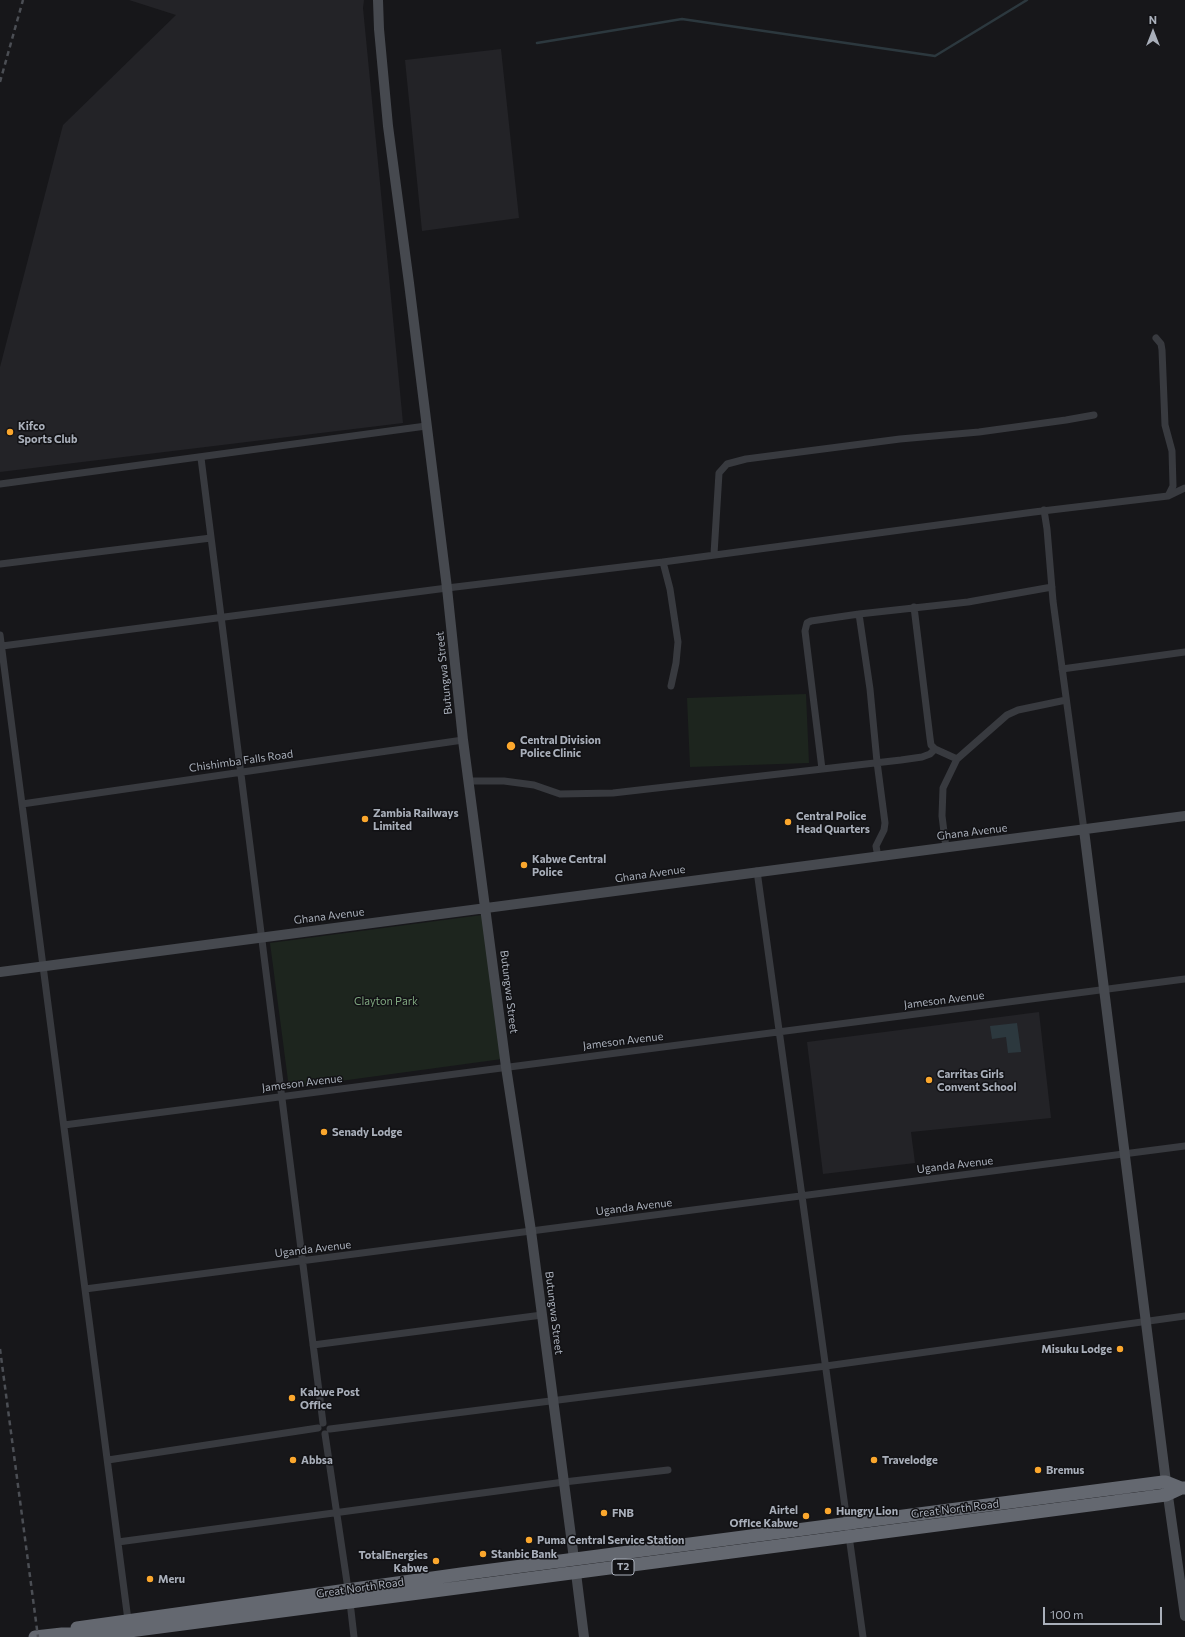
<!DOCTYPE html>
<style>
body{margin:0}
#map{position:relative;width:1185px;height:1637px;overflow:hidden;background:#17171a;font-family:Commissioner,sans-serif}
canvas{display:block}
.north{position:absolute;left:1133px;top:12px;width:40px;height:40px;-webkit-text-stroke:3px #121215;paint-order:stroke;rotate:0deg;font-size:11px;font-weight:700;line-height:16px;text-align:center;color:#a9afba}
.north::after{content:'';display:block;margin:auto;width:14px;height:18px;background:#a9afba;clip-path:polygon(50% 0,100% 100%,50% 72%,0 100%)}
.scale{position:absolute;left:1043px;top:1607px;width:119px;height:18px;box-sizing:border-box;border:2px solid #a9afba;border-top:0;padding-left:5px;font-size:12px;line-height:14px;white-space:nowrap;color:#a9afba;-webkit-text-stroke:3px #121215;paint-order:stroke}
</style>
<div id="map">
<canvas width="1185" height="1637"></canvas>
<div class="north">N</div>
<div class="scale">100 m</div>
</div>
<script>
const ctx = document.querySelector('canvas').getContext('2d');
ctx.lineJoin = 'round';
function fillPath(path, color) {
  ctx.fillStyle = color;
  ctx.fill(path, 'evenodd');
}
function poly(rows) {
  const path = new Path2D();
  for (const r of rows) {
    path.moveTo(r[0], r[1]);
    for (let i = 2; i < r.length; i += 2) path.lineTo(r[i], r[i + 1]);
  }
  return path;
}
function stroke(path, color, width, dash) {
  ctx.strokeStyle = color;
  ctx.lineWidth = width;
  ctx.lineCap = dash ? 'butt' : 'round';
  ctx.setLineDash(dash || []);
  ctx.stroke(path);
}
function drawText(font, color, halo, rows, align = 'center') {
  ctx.font = font + ' Commissioner,sans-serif';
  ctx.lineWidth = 3;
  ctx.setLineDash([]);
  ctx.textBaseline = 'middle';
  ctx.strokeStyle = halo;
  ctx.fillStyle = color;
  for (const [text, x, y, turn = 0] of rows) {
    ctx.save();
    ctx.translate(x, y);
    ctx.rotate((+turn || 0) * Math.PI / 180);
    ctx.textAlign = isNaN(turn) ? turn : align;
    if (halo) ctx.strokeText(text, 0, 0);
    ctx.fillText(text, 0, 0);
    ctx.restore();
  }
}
fillPath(poly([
 [129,0,364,0,363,8,380,183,403,423,0,472,0,367,63,125,176,15],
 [501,49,519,218,422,231,405,60],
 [1039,1012,1051,1118,911,1132,915,1163,823,1174,807,1042]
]), '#232327');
fillPath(poly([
 [806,694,809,763,690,767,687,698],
 [482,915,502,1059,289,1088,270,943]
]), '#1d251e');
fillPath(poly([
 [1017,1023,1021,1052,1008,1053,1006,1037,992,1039,990,1026]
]), '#2c383e');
stroke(poly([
 [537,43,682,19,935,56,1027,0]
]), '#2c383e', 2.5);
stroke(poly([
 [1156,338,1161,344,1162,350,1165,425,1172,451,1173,486,1169,494],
 [201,458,323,1423],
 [0,484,426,426],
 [1044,510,1047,529,1053,601,1084,830],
 [714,554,719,473,727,464,746,459,900,439,979,432,1066,420,1094,415],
 [663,562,670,589,678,642,676,663,671,686],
 [0,564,211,538],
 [914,607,930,738,931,745,935,749,957,759],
 [859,614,870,689,877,762,885,823,884,830,876,846,878,857],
 [0,635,128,1620],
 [2,646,447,588,663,562,1034,512,1168,496,1185,488],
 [1062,669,1185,652],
 [822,769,805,631,807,623,811,621,859,614,968,602,1052,587],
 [470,781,504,781,534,785,560,794,613,793,901,760,922,757,930,754,935,749],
 [22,804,463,740],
 [946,848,942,816,943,788,957,759,1007,715,1018,710,1066,700],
 [757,871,863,1637],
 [64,1125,1185,979],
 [85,1289,1185,1146],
 [313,1345,542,1315],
 [330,1429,826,1366,1185,1316],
 [325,1434,348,1589],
 [108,1460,318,1428],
 [118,1542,564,1482,668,1470],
 [350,1602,354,1637]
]), '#383a3f', 7);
stroke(poly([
 [378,0,379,29,388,126,409,283,447,588,463,740,506,1067,531,1231,574,1559],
 [1084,830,1166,1482,1185,1616],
 [0,972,1185,816],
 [576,1573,584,1637]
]), '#46494f', 10);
stroke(poly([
 [77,1628,461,1574,1163,1482,1166,1482,1181,1488],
 [35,1637,62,1634,107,1634,350,1602,1166,1495,1181,1488,1185,1488]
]), '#646870', 13);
stroke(poly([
 [0,82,23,0],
 [0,1349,38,1637]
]), '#4b4e54', 2.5, [5, 4]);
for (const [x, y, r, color] of [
 [10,432,4,"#fba72d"],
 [511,746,5,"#fba72d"],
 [365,819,4,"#fba72d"],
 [788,822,4,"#fba72d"],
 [524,865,4,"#fba72d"],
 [929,1080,4,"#fba72d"],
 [324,1132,4,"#fba72d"],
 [1120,1349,4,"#fba72d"],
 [292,1398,4,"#fba72d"],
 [293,1460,4,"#fba72d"],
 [874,1460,4,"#fba72d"],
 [1038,1470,4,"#fba72d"],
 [828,1511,4,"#fba72d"],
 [604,1513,4,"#fba72d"],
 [806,1516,4,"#fba72d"],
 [529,1540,4,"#fba72d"],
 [483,1554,4,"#fba72d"],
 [436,1561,4,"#fba72d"],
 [150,1579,4,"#fba72d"]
]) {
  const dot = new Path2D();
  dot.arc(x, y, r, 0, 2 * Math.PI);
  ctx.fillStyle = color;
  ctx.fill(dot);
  stroke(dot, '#121215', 1.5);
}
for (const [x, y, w] of [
 [623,1567,22]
]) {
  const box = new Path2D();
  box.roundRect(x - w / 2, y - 8, w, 16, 3);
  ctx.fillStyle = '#121215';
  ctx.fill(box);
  stroke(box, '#a9afba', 1);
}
drawText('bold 10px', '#a9afba', null, [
 ["T2",623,1567]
]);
drawText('bold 11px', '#a9afba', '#121215', [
 ["Kifco",18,426],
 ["Sports Club",18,439],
 ["Central Division",520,740],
 ["Police Clinic",520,753],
 ["Zambia Railways",373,813],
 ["Limited",373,826],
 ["Central Police",796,816],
 ["Head Quarters",796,829],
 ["Kabwe Central",532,859],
 ["Police",532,872],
 ["Carritas Girls",937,1074],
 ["Convent School",937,1087],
 ["Senady Lodge",332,1132],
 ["Misuku Lodge",1112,1349,"right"],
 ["Kabwe Post",300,1392],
 ["Office",300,1405],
 ["Abbsa",301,1460],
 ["Travelodge",882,1460],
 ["Bremus",1046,1470],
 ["Airtel",798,1510,"right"],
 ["Office Kabwe",798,1523,"right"],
 ["Hungry Lion",836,1511],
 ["FNB",612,1513],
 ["Puma Central Service Station",537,1540],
 ["Stanbic Bank",491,1554],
 ["TotalEnergies",428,1555,"right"],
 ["Kabwe",428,1568,"right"],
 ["Meru",158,1579]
], 'left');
drawText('11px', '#a9afba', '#121215', [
 ["Butungwa Street",444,673,-96],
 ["Chishimba Falls Road",241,761,-8],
 ["Ghana Avenue",972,832,-7],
 ["Ghana Avenue",650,874,-8],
 ["Ghana Avenue",329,916,-7],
 ["Butungwa Street",509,992,83],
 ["Jameson Avenue",944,1000,-7],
 ["Jameson Avenue",623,1041,-7],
 ["Jameson Avenue",302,1083,-7],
 ["Uganda Avenue",955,1165,-7],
 ["Uganda Avenue",634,1207,-7],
 ["Uganda Avenue",313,1249,-7],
 ["Butungwa Street",554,1313,83],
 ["Great North Road",955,1509,-7],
 ["Great North Road",360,1588,-8]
]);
drawText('11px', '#7fa67f', '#121215', [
 ["Clayton Park",386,1001]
]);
</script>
